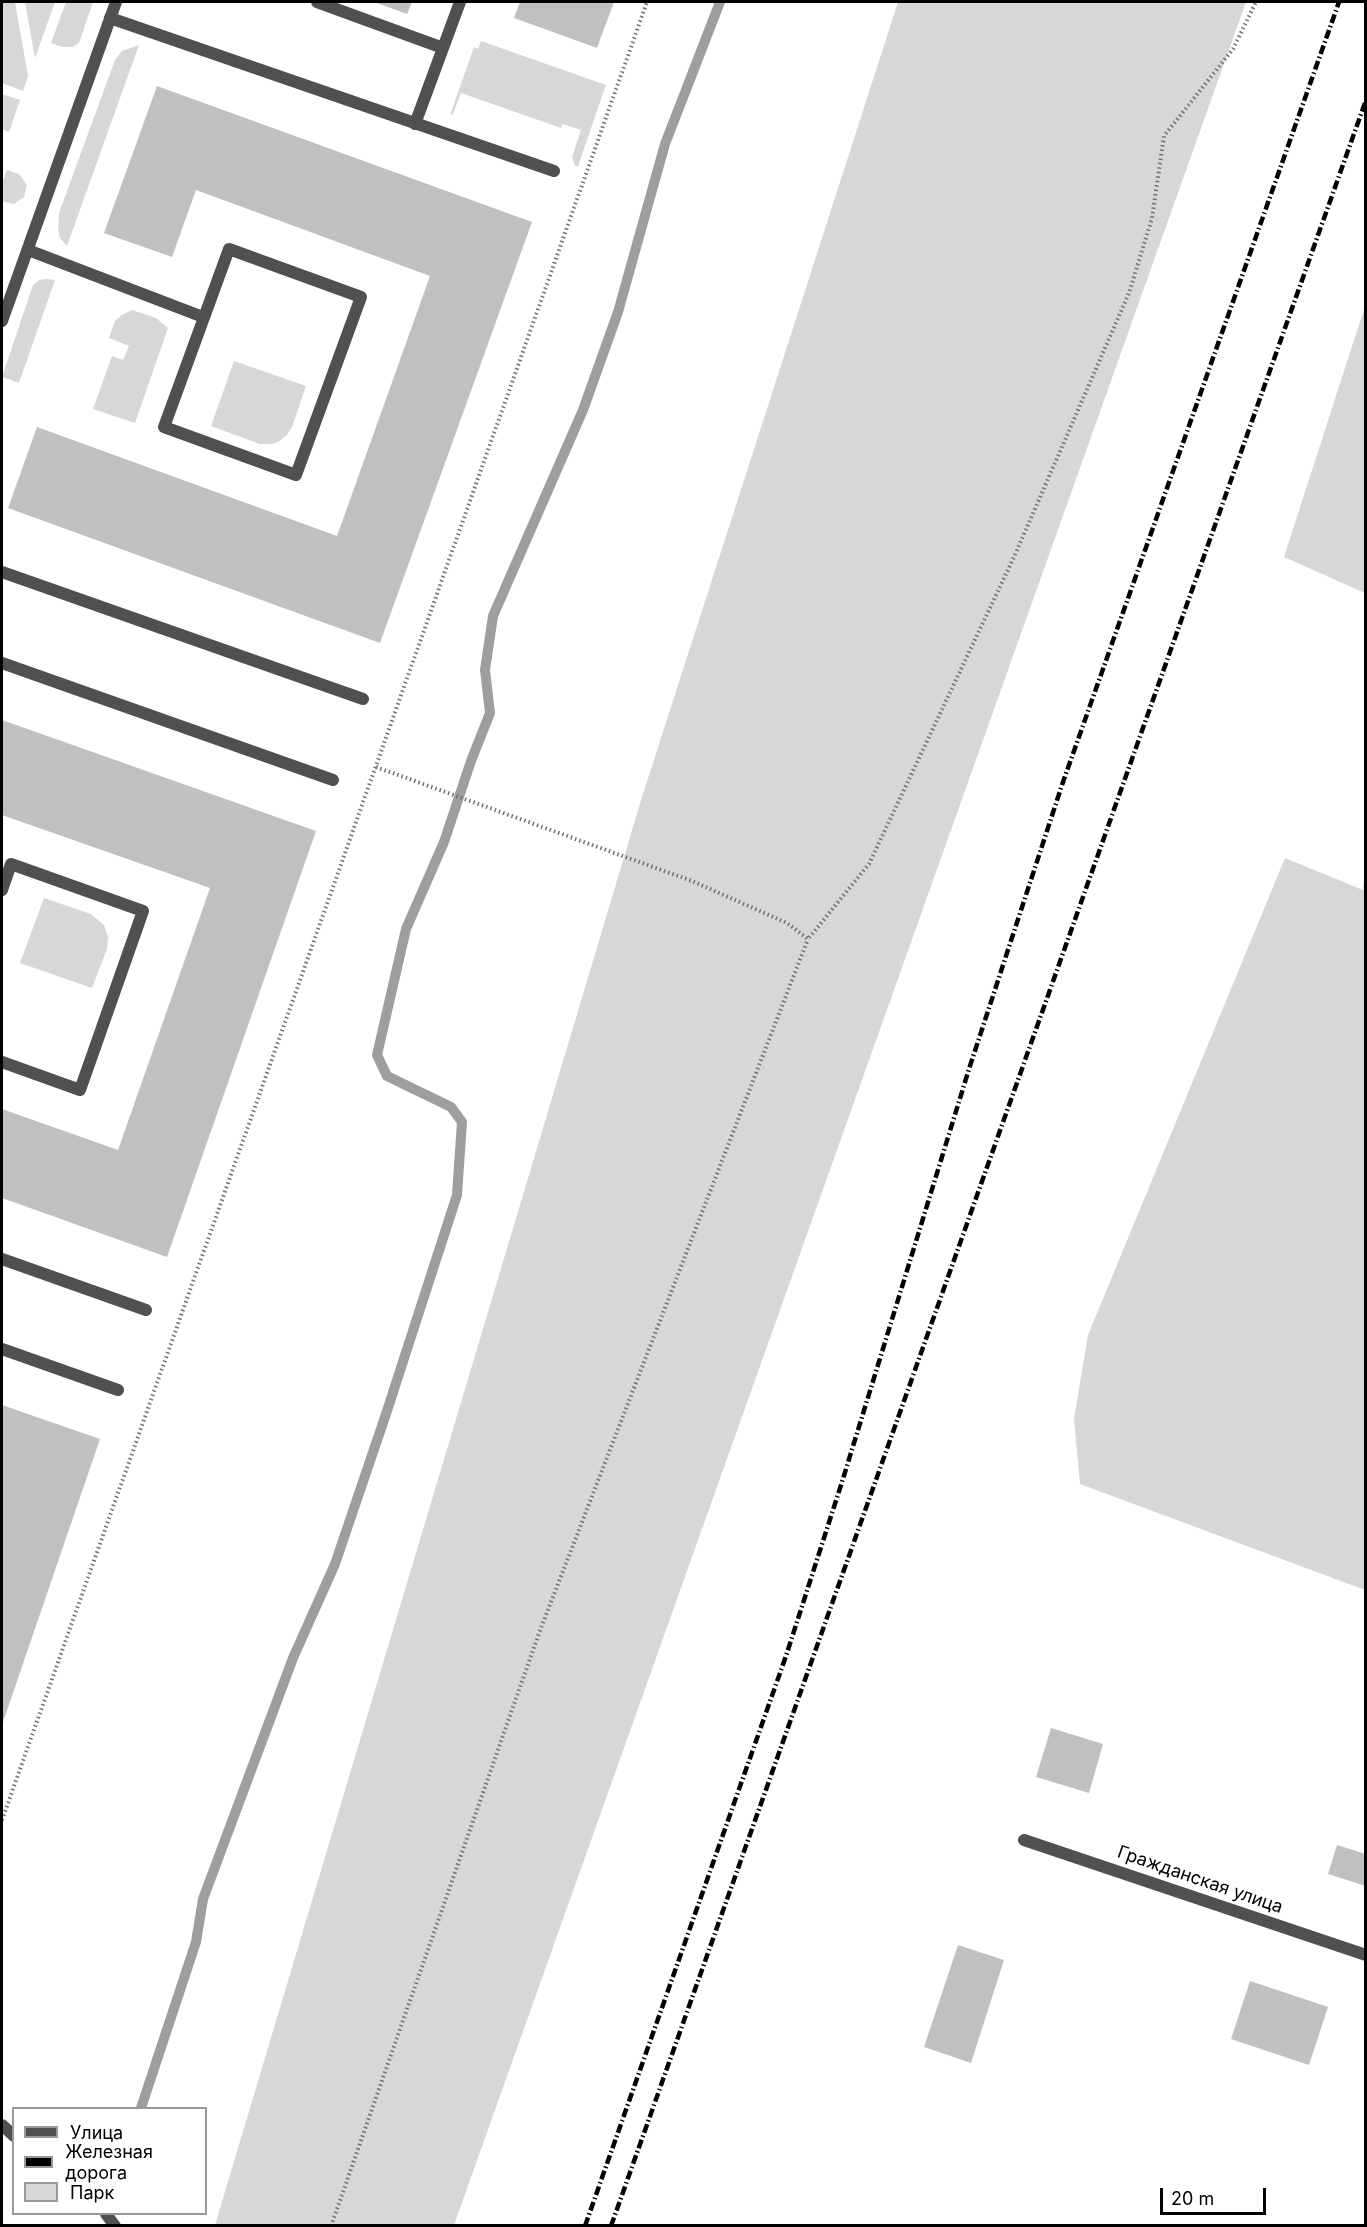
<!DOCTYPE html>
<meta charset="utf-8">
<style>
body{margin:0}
#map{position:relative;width:1367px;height:2227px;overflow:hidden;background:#fff;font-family:Inter,sans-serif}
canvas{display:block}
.frame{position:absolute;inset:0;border:3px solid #000;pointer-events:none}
.legend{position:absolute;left:12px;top:2107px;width:195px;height:108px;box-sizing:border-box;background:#fff;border:2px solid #999;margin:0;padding:8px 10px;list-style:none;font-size:18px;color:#000}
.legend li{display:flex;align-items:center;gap:12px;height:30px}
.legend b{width:30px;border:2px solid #999}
.scale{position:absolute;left:1160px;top:2188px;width:106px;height:27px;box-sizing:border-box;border:3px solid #000;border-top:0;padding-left:8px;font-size:18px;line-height:21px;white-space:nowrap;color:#000;-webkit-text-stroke:4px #fff;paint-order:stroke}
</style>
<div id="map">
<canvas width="1367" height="2227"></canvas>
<div class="frame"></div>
<ul class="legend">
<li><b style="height:8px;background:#505050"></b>Улица</li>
<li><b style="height:8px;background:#000"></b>Железная дорога</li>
<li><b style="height:16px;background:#d7d7d7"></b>Парк</li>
</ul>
<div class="scale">20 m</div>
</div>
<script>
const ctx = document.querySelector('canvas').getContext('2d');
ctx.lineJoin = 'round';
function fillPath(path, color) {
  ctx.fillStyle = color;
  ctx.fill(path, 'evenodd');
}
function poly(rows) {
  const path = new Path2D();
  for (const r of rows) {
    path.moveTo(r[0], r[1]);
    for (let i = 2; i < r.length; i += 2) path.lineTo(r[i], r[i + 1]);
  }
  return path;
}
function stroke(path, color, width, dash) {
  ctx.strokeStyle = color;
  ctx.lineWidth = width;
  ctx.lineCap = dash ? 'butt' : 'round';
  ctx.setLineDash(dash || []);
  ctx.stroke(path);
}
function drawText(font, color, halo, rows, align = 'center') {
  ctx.font = font + ' Inter,sans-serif';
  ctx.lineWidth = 4.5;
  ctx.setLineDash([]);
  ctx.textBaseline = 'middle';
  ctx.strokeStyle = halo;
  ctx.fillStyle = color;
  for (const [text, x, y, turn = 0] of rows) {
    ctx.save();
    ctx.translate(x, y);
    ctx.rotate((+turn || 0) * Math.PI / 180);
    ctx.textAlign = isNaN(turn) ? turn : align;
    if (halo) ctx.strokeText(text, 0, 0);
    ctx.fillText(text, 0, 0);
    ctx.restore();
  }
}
fillPath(poly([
 [2,2,15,2,28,76,23,91,2,83],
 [25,2,55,2,35,58],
 [66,2,93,2,79,43,73,47,62,47,51,43],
 [898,2,1246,2,454,2225,215,2225,642,797],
 [481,41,606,85,578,166,575,166,572,157,581,130,563,124,561,128,461,93,453,114,450,115,474,47,478,49],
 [139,45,67,246,60,238,58,230,59,213,115,60,122,51],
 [2,94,20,100,9,132,2,129],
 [7,170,19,174,27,185,24,197,14,204,2,201,2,183],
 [47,279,55,280,19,383,2,377,33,285,39,280],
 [1365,306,1365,593,1284,557],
 [132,310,156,318,168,328,135,423,93,409,112,356,123,360,129,346,109,338,115,321,122,315],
 [234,361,306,386,292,427,287,435,278,442,272,444,260,444,211,426],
 [1285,858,1363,890,1365,869,1365,1590,1080,1484,1074,1419,1088,1335],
 [44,898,91,914,104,925,108,937,107,949,92,988,20,963]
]), '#d7d7d7');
stroke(poly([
 [141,2108,196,1942,203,1899,293,1658,335,1564,386,1414,457,1195,462,1122,451,1107,387,1076,377,1055,406,929,444,842,471,761,490,713,485,670,493,616,583,410,618,312,665,144,720,2]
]), '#9e9e9e', 10);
fillPath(poly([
 [374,2,412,2,407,14],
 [520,2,614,2,597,48,514,18],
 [157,86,532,222,380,643,8,508,37,427,337,536,430,276,196,190,172,257,104,233],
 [2,720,316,831,167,1257,2,1198,2,1109,118,1150,210,888,2,815],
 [2,1405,100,1439,2,1725],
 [1051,1728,1103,1744,1089,1793,1036,1777],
 [1337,1845,1366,1854,1366,1886,1328,1874],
 [958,1945,1004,1960,971,2063,924,2047],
 [1250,1981,1328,2007,1309,2065,1231,2039]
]), '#c0c0c0');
stroke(poly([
 [376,767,692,881,787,923,808,939,869,864,1014,557,1129,293,1152,218,1164,136,1233,49,1256,2],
 [2,1820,647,2],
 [331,2226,539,1633,808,939]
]), '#727272', 4, [1.5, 3]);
stroke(poly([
 [317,2,443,48],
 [110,18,554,171],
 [415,124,460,2],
 [229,249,361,297,296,475,164,427,229,249],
 [28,250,203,317],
 [2,572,363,699],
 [2,663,333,780],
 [2,890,11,864,143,911,80,1090,2,1062],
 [2,1259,146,1310],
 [2,1349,118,1390],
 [2,2125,14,2136],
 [106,2214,115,2226]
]), '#505050', 12);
stroke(poly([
 [2,321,116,2],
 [1024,1840,1366,1955]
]), '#505050', 12);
stroke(poly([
 [585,2226,786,1656,842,1482,969,1069,1063,782,1339,2],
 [611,2226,1366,100]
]), '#000', 4.5, [9, 3, 1.5, 3]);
drawText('18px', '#000', '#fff', [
 ["Гражданская улица",1200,1880,19]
]);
</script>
